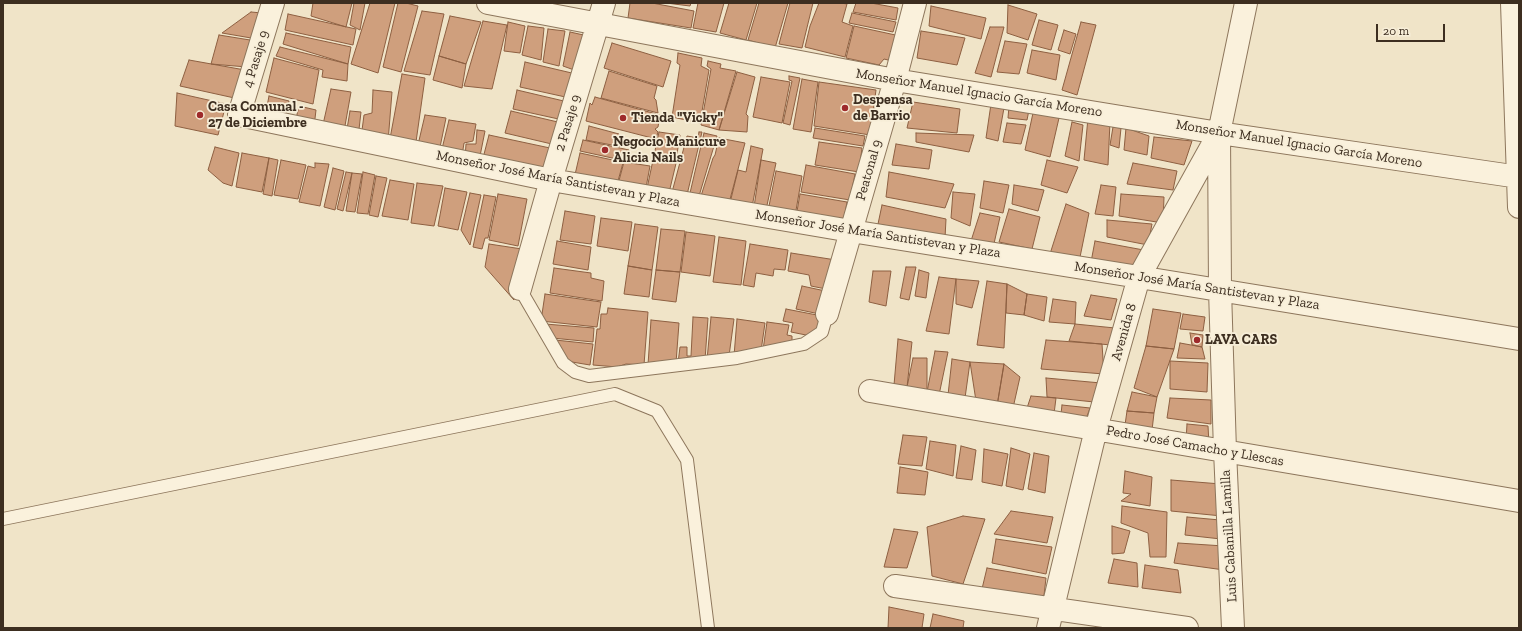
<!DOCTYPE html>
<meta charset="utf-8">
<style>
body{margin:0}
#map{position:relative;width:1522px;height:631px;overflow:hidden;background:#f0e4c8;font-family:"Zilla Slab",serif}
canvas{display:block}
.frame{position:absolute;inset:0;border:4px solid #3d2e20;pointer-events:none}
.scale{position:absolute;left:1376px;top:24px;width:69px;height:18px;box-sizing:border-box;border:2px solid #3d2e20;border-top:0;padding-left:5px;font-size:12px;line-height:14px;white-space:nowrap;color:#3d2e20;-webkit-text-stroke:3px #f7eed8;paint-order:stroke}
</style>
<div id="map">
<canvas width="1522" height="631"></canvas>
<div class="frame"></div>
<div class="scale">20 m</div>
</div>
<script>
const ctx = document.querySelector('canvas').getContext('2d');
ctx.lineJoin = 'round';
function fillPath(path, color) {
  ctx.fillStyle = color;
  ctx.fill(path, 'evenodd');
}
function poly(rows) {
  const path = new Path2D();
  for (const r of rows) {
    path.moveTo(r[0], r[1]);
    for (let i = 2; i < r.length; i += 2) path.lineTo(r[i], r[i + 1]);
  }
  return path;
}
function stroke(path, color, width, dash) {
  ctx.strokeStyle = color;
  ctx.lineWidth = width;
  ctx.lineCap = dash ? 'butt' : 'round';
  ctx.setLineDash(dash || []);
  ctx.stroke(path);
}
function drawText(font, color, halo, rows, align = 'center') {
  ctx.font = font + ' "Zilla Slab",serif';
  ctx.lineWidth = 3.5;
  ctx.setLineDash([]);
  ctx.textBaseline = 'middle';
  ctx.strokeStyle = halo;
  ctx.fillStyle = color;
  for (const [text, x, y, turn = 0] of rows) {
    ctx.save();
    ctx.translate(x, y);
    ctx.rotate((+turn || 0) * Math.PI / 180);
    ctx.textAlign = isNaN(turn) ? turn : align;
    if (halo) ctx.strokeText(text, 0, 0);
    ctx.fillText(text, 0, 0);
    ctx.restore();
  }
}
const building = poly([
 [313,3,352,3,346,27,311,16,313,3],
 [354,3,365,3,360,30,350,25,354,3],
 [370,3,395,3,378,73,351,64,370,3],
 [398,3,406,3,418,6,401,72,383,67,398,3],
 [630,3,652,3,694,11,691,28,628,18,630,3],
 [666,3,691,3,690,6,666,3],
 [698,3,724,3,716,32,693,28,698,3],
 [729,3,757,3,746,40,720,33,729,3],
 [759,3,788,3,775,48,748,40,759,3],
 [790,3,813,3,802,48,779,44,790,3],
 [819,3,841,3,847,4,842,22,853,26,845,57,805,47,810,26,819,3],
 [856,3,871,3,898,8,896,20,853,12,856,3],
 [1008,5,1037,14,1028,40,1007,33,1008,5],
 [931,6,986,18,981,39,929,26,931,6],
 [422,11,444,14,430,75,404,71,422,11],
 [251,12,262,13,257,39,222,33,251,12],
 [852,13,896,22,893,32,849,23,852,13],
 [288,14,356,29,353,45,285,30,288,14],
 [450,16,481,22,466,64,439,56,450,16],
 [1039,20,1058,25,1051,50,1032,45,1039,20],
 [483,21,507,25,492,89,464,86,483,21],
 [508,22,525,26,520,53,504,51,508,22],
 [1081,22,1096,25,1077,95,1062,90,1081,22],
 [528,26,544,28,541,60,522,55,528,26],
 [854,26,900,36,892,61,884,59,879,65,846,58,854,26],
 [990,27,1004,27,991,77,975,73,990,27],
 [548,29,565,31,559,66,543,62,548,29],
 [1064,30,1076,34,1070,54,1058,50,1064,30],
 [921,31,965,38,957,65,917,58,921,31],
 [570,32,588,36,577,71,563,66,570,32],
 [286,33,351,47,348,64,283,44,286,33],
 [219,35,250,40,247,67,211,64,219,35],
 [1005,41,1027,44,1019,74,997,72,1005,41],
 [612,43,671,61,663,87,604,68,612,43],
 [280,47,348,64,347,81,322,77,323,70,276,56,280,47],
 [1032,50,1060,55,1056,80,1027,73,1032,50],
 [678,53,702,58,701,66,709,70,700,123,672,117,680,65,677,63,678,53],
 [439,56,466,64,462,88,433,80,439,56],
 [274,58,319,70,313,104,266,92,274,58],
 [189,60,245,70,239,99,180,86,189,60],
 [708,61,721,64,720,68,736,71,719,130,701,125,711,69,707,66,708,61],
 [525,62,576,74,570,98,520,87,525,62],
 [609,71,657,86,654,98,656,100,658,113,601,98,609,71],
 [737,72,755,77,746,114,748,116,747,132,719,130,737,72],
 [402,74,425,78,415,149,389,144,402,74],
 [789,76,800,78,790,125,783,123,792,81,789,80,789,76],
 [761,77,790,82,782,123,753,117,761,77],
 [802,79,818,82,811,132,793,129,802,79],
 [819,82,876,90,870,135,814,126,819,82],
 [331,89,351,92,343,137,322,129,331,89],
 [373,90,392,92,388,142,361,138,364,115,372,113,373,90],
 [517,90,568,102,563,120,513,109,517,90],
 [177,93,226,104,218,135,175,126,177,93],
 [269,96,289,101,285,121,265,117,269,96],
 [595,97,660,115,658,127,655,129,658,132,656,139,586,121,590,103,592,105,595,97],
 [913,102,960,109,957,133,907,128,913,102],
 [991,104,1004,108,998,141,986,138,991,104],
 [299,106,316,110,314,127,295,123,299,106],
 [1009,106,1029,110,1027,120,1008,118,1009,106],
 [350,111,361,112,358,138,346,135,350,111],
 [511,111,562,123,556,145,505,133,511,111],
 [1033,113,1059,118,1050,157,1025,150,1033,113],
 [425,115,446,118,439,152,417,149,425,115],
 [1088,118,1110,122,1108,165,1084,160,1088,118],
 [449,120,476,124,473,141,464,143,462,156,441,153,449,120],
 [1072,122,1083,125,1079,161,1065,156,1072,122],
 [1007,123,1026,125,1021,144,1003,142,1007,123],
 [589,126,619,134,617,143,623,146,622,147,586,140,589,126],
 [1113,127,1121,128,1119,148,1110,145,1113,127],
 [815,128,865,136,863,146,813,138,815,128],
 [1126,128,1149,136,1147,155,1124,150,1126,128],
 [477,130,485,131,479,161,465,159,466,144,476,144,477,130],
 [659,132,680,135,677,154,678,155,668,197,646,193,659,132],
 [699,132,702,132,686,199,671,196,687,136,698,138,699,132],
 [704,133,717,136,699,196,690,193,704,133],
 [916,133,974,135,969,152,916,142,916,133],
 [489,135,550,148,547,176,482,162,489,135],
 [1154,137,1192,141,1184,165,1151,158,1154,137],
 [719,138,745,143,729,203,701,196,713,158,715,155,719,138],
 [583,140,629,150,626,161,580,151,583,140],
 [819,142,862,148,859,172,815,165,819,142],
 [896,144,932,150,929,169,892,165,896,144],
 [751,146,763,149,752,207,730,203,738,170,746,172,751,146],
 [215,147,239,153,232,186,223,183,208,170,215,147],
 [242,153,269,158,262,192,236,187,242,153],
 [580,153,622,162,623,163,616,188,574,179,580,153],
 [269,158,278,160,272,196,263,194,269,158],
 [281,160,306,165,298,199,274,195,281,160],
 [761,160,776,163,766,210,754,207,761,160],
 [1047,160,1078,167,1067,193,1041,185,1047,160],
 [624,162,650,166,645,193,617,188,624,162],
 [315,163,329,164,320,206,299,202,308,166,315,168,315,163],
 [1133,163,1177,171,1173,190,1127,184,1133,163],
 [806,165,855,174,850,200,801,192,806,165],
 [333,168,344,171,335,210,324,207,333,168],
 [776,171,802,176,795,216,768,211,776,171],
 [346,172,352,173,343,211,337,209,346,172],
 [363,172,375,175,368,214,357,213,363,172],
 [889,172,954,184,945,208,886,197,889,172],
 [352,173,362,174,355,212,346,211,352,173],
 [376,176,387,178,378,217,369,215,376,176],
 [390,180,414,184,408,220,382,216,390,180],
 [984,181,1009,185,1003,213,980,208,984,181],
 [417,183,443,186,434,226,411,223,417,183],
 [1014,185,1044,190,1038,211,1012,204,1014,185],
 [1101,185,1116,187,1113,216,1095,214,1101,185],
 [445,188,467,192,458,230,438,226,445,188],
 [953,192,975,194,970,226,951,218,953,192],
 [470,193,481,195,470,245,461,230,470,193],
 [498,194,527,199,518,246,489,240,498,194],
 [800,194,847,202,843,225,796,217,800,194],
 [1121,194,1164,197,1163,223,1119,216,1121,194],
 [484,195,496,197,488,238,485,238,482,249,473,247,484,195],
 [1066,204,1089,213,1079,262,1049,257,1066,204],
 [882,205,946,219,945,238,878,224,882,205],
 [1009,209,1040,217,1032,249,999,242,1009,209],
 [565,211,595,216,591,244,560,240,565,211],
 [980,213,1000,217,993,248,970,244,980,213],
 [601,218,632,222,628,251,597,246,601,218],
 [1107,220,1152,224,1148,245,1107,237,1107,220],
 [635,224,658,227,652,270,628,266,635,224],
 [661,229,685,231,680,272,656,270,661,229],
 [686,232,715,236,710,276,681,272,686,232],
 [719,237,746,241,741,285,713,282,719,237],
 [557,241,591,247,588,270,553,264,557,241],
 [1095,241,1149,251,1137,271,1091,262,1095,241],
 [489,244,522,249,514,300,485,267,489,244],
 [750,244,788,250,785,270,774,269,773,276,756,273,754,287,743,285,750,244],
 [791,253,836,260,831,290,811,286,809,275,788,271,791,253],
 [628,266,652,270,649,297,624,294,628,266],
 [906,267,916,267,909,300,900,298,906,267],
 [554,268,591,273,591,278,604,281,602,301,550,293,554,268],
 [656,270,680,272,676,302,652,299,656,270],
 [919,270,929,273,926,298,915,296,919,270],
 [873,271,891,271,886,306,869,302,873,271],
 [939,277,956,279,949,334,926,331,939,277],
 [956,279,979,281,972,308,956,304,956,279],
 [987,281,1007,284,1004,348,977,345,987,281],
 [1007,284,1027,294,1024,315,1006,313,1007,284],
 [802,286,830,292,824,315,796,309,802,286],
 [545,294,601,302,597,327,541,321,545,294],
 [1027,294,1047,297,1044,321,1024,315,1027,294],
 [1091,295,1117,299,1111,320,1084,316,1091,295],
 [1053,299,1076,302,1075,324,1049,322,1053,299],
 [608,308,648,312,644,365,626,364,617,367,593,365,597,329,600,329,601,314,607,314,608,308],
 [786,309,822,316,820,331,811,336,791,332,793,323,783,321,786,309],
 [1153,309,1181,313,1174,349,1146,346,1153,309],
 [1183,314,1205,317,1203,331,1180,329,1183,314],
 [693,317,708,318,705,360,678,363,680,347,687,347,687,356,691,356,693,317],
 [711,317,734,319,729,356,707,360,711,317],
 [737,319,765,323,761,351,734,356,737,319],
 [651,320,679,323,676,363,648,365,651,320],
 [767,322,789,325,787,335,792,336,792,344,763,350,767,322],
 [545,324,594,328,593,342,552,338,545,324],
 [1075,324,1115,328,1111,345,1069,341,1075,324],
 [1190,333,1203,335,1202,347,1192,345,1190,333],
 [898,339,912,342,907,387,894,385,898,339],
 [555,340,593,344,590,365,566,361,555,340],
 [1046,340,1102,344,1104,374,1041,369,1046,340],
 [1180,343,1202,347,1205,359,1177,358,1180,343],
 [1146,346,1174,349,1157,397,1134,388,1146,346],
 [935,351,948,352,939,395,927,392,935,351],
 [913,358,927,358,927,392,907,387,913,358],
 [952,359,970,362,965,398,948,395,952,359],
 [1170,361,1208,363,1207,392,1170,389,1170,361],
 [970,362,1004,364,997,406,976,401,970,362],
 [1004,364,1020,377,1013,408,997,406,1004,364],
 [1046,378,1101,383,1094,402,1047,397,1046,378],
 [1132,392,1157,397,1154,413,1127,411,1132,392],
 [1031,396,1056,398,1053,422,1026,411,1031,396],
 [1170,398,1211,400,1211,424,1167,418,1170,398],
 [1062,405,1090,408,1086,419,1061,414,1062,405],
 [1127,411,1154,413,1151,439,1124,432,1127,411],
 [1187,424,1208,426,1209,444,1186,441,1187,424],
 [903,435,927,437,922,466,898,464,903,435],
 [930,441,956,445,953,476,926,469,930,441],
 [961,446,976,450,972,480,956,478,961,446],
 [1011,448,1030,454,1023,490,1006,486,1011,448],
 [984,449,1008,454,1002,486,982,482,984,449],
 [1034,453,1049,456,1045,493,1028,489,1034,453],
 [900,467,928,472,925,495,897,493,900,467],
 [1125,471,1152,477,1150,506,1121,501,1131,494,1123,493,1125,471],
 [1171,480,1221,484,1222,516,1171,511,1171,480],
 [1122,506,1167,512,1166,557,1150,557,1148,533,1121,523,1122,506],
 [1011,511,1053,517,1047,543,994,534,1011,511],
 [963,516,985,519,963,584,932,576,927,527,963,516],
 [1187,517,1220,520,1221,539,1185,535,1187,517],
 [1112,526,1130,531,1124,553,1112,554,1112,526],
 [894,529,918,532,907,568,884,567,894,529],
 [996,539,1052,547,1046,574,992,563,996,539],
 [1178,543,1224,546,1224,570,1174,563,1178,543],
 [1114,559,1137,563,1138,587,1108,583,1114,559],
 [1145,565,1178,570,1181,593,1142,588,1145,565],
 [987,568,1046,578,1043,604,981,593,987,568],
 [889,607,924,614,922,628,888,628,889,607],
 [933,614,964,621,963,628,930,628,933,614]
]);
fillPath(building, '#cf9f7d');
stroke(building, '#8d5f41', 1);
const service = poly([
 [520,289,563,363,575,372,589,376,737,358,804,344,822,332,827,314],
 [3,519,615,394,657,411,687,460,708,628]
]);
const minor = poly([
 [273,3,239,115,551,180,851,231,1139,277,1519,339],
 [488,3,895,80,1219,133,1519,177],
 [1512,3,1519,207],
 [1219,133,1220,290,1225,451,1233,628],
 [520,289,551,180,604,3],
 [827,314,895,80,915,3],
 [870,391,1519,501],
 [895,586,1187,628],
 [1048,628,1096,429,1139,277,1219,133,1246,3]
]);
stroke(service, '#8d765c', 14);
stroke(minor, '#8d765c', 24);
stroke(service, '#faf1dc', 12);
stroke(minor, '#faf1dc', 22);
for (const [x, y, r, color] of [
 [845,108,4,"#9e2a2b"],
 [200,115,4,"#9e2a2b"],
 [623,118,4,"#9e2a2b"],
 [605,150,4,"#9e2a2b"],
 [1197,340,4,"#9e2a2b"]
]) {
  const dot = new Path2D();
  dot.arc(x, y, r, 0, 2 * Math.PI);
  ctx.fillStyle = color;
  ctx.fill(dot);
  stroke(dot, '#f7eed8', 1.5);
}
drawText('14px', '#3d2e20', '#f7eed8', [
 ["4 Pasaje 9",256,59,-73],
 ["Monseñor Manuel Ignacio García Moreno",979,93,9],
 ["2 Pasaje 9",568,123,-73],
 ["Monseñor Manuel Ignacio García Moreno",1299,144,9],
 ["Peatonal 9",869,170,-74],
 ["Monseñor José María Santistevan y Plaza",558,179,11],
 ["Monseñor José María Santistevan y Plaza",878,234,9],
 ["Monseñor José María Santistevan y Plaza",1197,286,9],
 ["Avenida 8",1124,332,-74],
 ["Pedro José Camacho y Llescas",1195,446,10],
 ["Luis Cabanilla Lamilla",1229,536,-93]
]);
drawText('bold 14px', '#3d2e20', '#f7eed8', [
 ["Despensa",853,100],
 ["de Barrio",853,116],
 ["Casa Comunal -",208,107],
 ["27 de Diciembre",208,123],
 ["Tienda \"Vicky\"",631,118],
 ["Negocio Manicure",613,142],
 ["Alicia Nails",613,158],
 ["LAVA CARS",1205,340]
], 'left');
</script>
